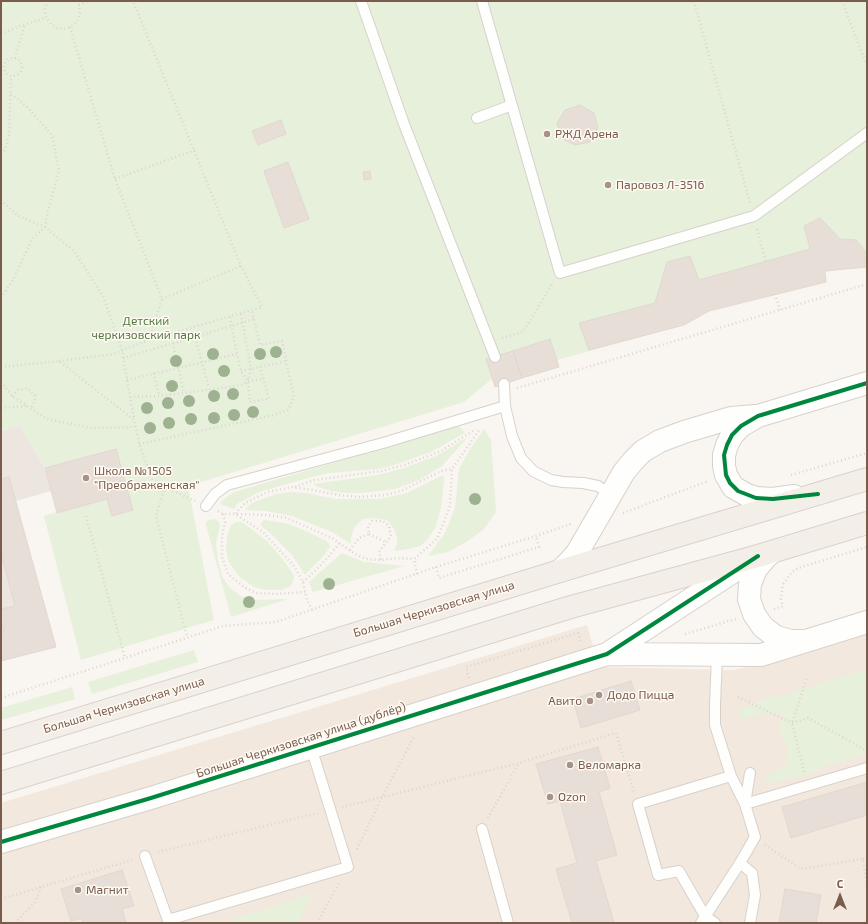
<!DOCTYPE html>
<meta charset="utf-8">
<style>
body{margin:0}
#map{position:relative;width:868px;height:924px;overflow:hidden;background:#f9f5f0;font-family:"Exo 2",sans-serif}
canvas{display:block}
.frame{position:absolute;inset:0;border:2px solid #7a5c4d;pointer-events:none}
.north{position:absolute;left:820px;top:876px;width:40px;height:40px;-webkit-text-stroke:3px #fffaf3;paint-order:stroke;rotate:0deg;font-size:11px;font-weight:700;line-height:16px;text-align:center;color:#7a5c4d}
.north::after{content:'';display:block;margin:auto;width:14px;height:18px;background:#7a5c4d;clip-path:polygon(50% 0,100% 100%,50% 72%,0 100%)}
</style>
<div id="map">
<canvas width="868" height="924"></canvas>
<div class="frame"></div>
<div class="north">С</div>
</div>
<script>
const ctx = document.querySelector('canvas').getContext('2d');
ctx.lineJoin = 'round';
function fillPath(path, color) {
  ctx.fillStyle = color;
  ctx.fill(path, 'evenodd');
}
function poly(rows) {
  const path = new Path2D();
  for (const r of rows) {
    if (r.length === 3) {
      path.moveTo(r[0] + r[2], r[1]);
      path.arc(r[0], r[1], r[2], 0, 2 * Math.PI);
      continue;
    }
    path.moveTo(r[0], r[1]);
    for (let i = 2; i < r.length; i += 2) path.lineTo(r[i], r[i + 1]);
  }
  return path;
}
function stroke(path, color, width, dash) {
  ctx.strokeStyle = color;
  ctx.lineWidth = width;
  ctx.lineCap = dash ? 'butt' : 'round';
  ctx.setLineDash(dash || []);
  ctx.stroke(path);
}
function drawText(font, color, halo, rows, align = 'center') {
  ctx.font = font + ' "Exo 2",sans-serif';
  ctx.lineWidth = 3;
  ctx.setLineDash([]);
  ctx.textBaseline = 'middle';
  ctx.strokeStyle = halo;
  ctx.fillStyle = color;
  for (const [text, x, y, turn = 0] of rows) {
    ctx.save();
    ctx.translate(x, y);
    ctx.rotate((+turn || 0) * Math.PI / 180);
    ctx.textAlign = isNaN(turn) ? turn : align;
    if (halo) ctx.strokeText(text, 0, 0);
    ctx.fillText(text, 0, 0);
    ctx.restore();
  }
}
fillPath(poly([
 [587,625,599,667,733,670,757,665,867,633,867,923,1,923,1,803]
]), '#f2e8de');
fillPath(poly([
 [20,426,45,468,51,491,16,501,56,647,1,661,1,431]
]), '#ede5e0');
fillPath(poly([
 [1,1,867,1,867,267,825,271,709,311,684,325,557,360,559,367,495,387,492,379,464,402,188,486,214,620,81,660,44,516,57,512,45,468,20,426,1,431],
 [459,426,465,433,431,452,397,464,379,469,329,473,308,478,259,492,237,504,234,509,220,504,224,499,234,492],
 [484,429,491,440,496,512,483,530,466,542,448,552,428,556,445,533,455,508,459,469,470,449],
 [467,438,442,466,419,480,395,489,362,493,346,493,331,491,318,487,313,484,378,475,401,469,436,456],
 [443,475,444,480,441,508,435,528,427,540,420,546,408,549,394,551,397,545,397,538,394,529,387,520,373,518,363,519,354,528,351,538,351,544,332,532,292,516,265,511,245,510,250,504,257,501,276,494,291,492,306,493,335,499,380,499,407,493],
 [215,519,218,521,220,525,216,543,218,561,222,576,229,587,241,596,253,600,288,599,231,617,206,525,206,522,209,520],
 [264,520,285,523,299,528,325,540,329,543,330,547,325,554,305,575,292,555,270,533,260,525],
 [236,522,242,522,250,528,267,541,281,557,293,574,294,578,292,584,289,587,281,590,267,590,254,587,241,578,234,570,228,560,226,546,227,536,231,525],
 [342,553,364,562,404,566,313,592,309,582],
 [194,650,198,662,92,694,88,682],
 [867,669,867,754,825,766,806,775,769,783,762,779,787,765,787,747,779,731,779,723,785,717,784,715,768,713,741,719,738,711,772,696,780,696],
 [72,687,75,699,1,720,1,708],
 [313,894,298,923,220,923]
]), '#e7f0db');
const building = poly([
 [580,105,594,113,598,128,590,142,575,145,561,138,557,123,565,110,580,105],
 [281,120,286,134,258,145,252,131,281,120],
 [288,162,309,219,284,228,264,171,288,162],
 [370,171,371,179,364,180,363,172,370,171],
 [820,218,840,239,856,240,867,253,867,267,825,271,826,282,709,311,684,325,589,350,579,323,655,303,667,262,690,256,699,280,810,249,804,226,820,218],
 [550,339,559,367,522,378,513,351,550,339],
 [513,351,522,378,495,387,486,359,513,351],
 [116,449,133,510,112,516,107,499,57,513,45,468,116,449],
 [9,477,56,647,1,661,1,633,4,632,1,622,1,609,15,606,1,553,1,479,9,477],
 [631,681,640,710,581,728,573,699,631,681],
 [598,747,610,788,599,792,617,855,596,861,614,923,572,923,556,869,577,863,560,801,548,804,536,764,598,747],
 [867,782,867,815,791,838,782,807,867,782],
 [122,870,134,906,122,909,126,923,83,923,82,918,71,921,61,889,122,870],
 [785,889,821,895,816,923,779,923,785,889]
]);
fillPath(building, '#e6ded7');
stroke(building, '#e2d8d2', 1);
const service = poly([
 [361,1,404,124,495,357],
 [482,1,560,273,754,216,867,133],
 [477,118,512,105],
 [504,384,505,406,512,436,521,458,533,471,551,480,563,482,583,483,598,486,611,495],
 [206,506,215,494,227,485,383,443,505,406],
 [750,773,745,804,867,768],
 [482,829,508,923],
 [145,856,169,923],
 [740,863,752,873,755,895,750,923],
 [168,920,348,867,311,747],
 [701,923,740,863,755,837,745,804,731,776,715,725,715,704,717,655],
 [715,923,705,916,679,871,658,875,638,804,731,776]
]);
const tertiary = poly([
 [794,496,773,499,756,498,747,495,733,487,726,475,724,466,724,455,727,445,732,435,741,426,758,416,867,383],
 [770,554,766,557,756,569,750,584,749,599,754,614,763,627,776,637,791,641,801,641],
 [560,571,569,562,577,553,624,472,633,461,643,451,660,441,684,432,731,418,755,416],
 [607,654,761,655,867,622],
 [1,842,151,798,607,654,751,560]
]);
const primary = poly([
 [1,743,560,571,867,479],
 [1,783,571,607,758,556,867,523]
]);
stroke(service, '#d7d1cb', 12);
stroke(tertiary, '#d7d1cb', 24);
stroke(primary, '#dad1cc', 24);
stroke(poly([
 [48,1,45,9,46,18,51,24,57,28,64,29,70,27,77,22,80,13,79,5,77,1],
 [694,1,750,203],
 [842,1,867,66],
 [79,5,88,1],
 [70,27,115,179,162,299,149,339],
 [1,34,25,24,46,18],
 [15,58,25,24],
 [13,67,9],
 [1,154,5,150,9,135,11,76],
 [115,179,195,150],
 [1,200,18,216,45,227,74,251,103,296,122,350,134,419],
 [757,229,766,262],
 [775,294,780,310],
 [1,298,13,280,32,239,45,227,48,211,59,171,52,135,26,106,9,92],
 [162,299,241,266],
 [241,314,251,369,248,381],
 [230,317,237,354],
 [195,337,254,319],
 [502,338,523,332,553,283],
 [173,343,184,393],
 [123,358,195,337,209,388],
 [59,361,114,354,122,350,149,340,262,307,241,266,133,1],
 [1,367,59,361,134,420,140,447,147,465,150,478,165,487,195,501],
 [241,371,287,361],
 [154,373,159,396],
 [127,380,237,354,241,371,248,381,250,402,269,399,260,367],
 [1,382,12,396,47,419,92,428,135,427],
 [517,388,867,284],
 [12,396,18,390,27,388,35,395,35,400,31,409],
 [130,397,159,396,184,393,242,385,248,381,263,379],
 [1,408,26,406],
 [139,444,274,415,288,410,294,397,282,341,260,345,252,311],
 [791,475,867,453],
 [165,487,156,516,187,637],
 [295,487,314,480,382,471,404,465,441,451,473,431],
 [218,511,223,514,235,514,266,515,287,518,332,538,355,554,366,559,381,560,397,558,414,559],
 [623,513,708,481],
 [223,514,225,522,222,537,222,557,228,574,244,587,256,593,278,594,305,592],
 [86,516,125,658],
 [369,534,386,542],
 [350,550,359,538,369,534,368,526,372,521,383,521,389,526,391,536,379,552,381,560],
 [436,567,439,578,539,547,536,536],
 [417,574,414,559,437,539,450,506,452,469,480,429],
 [303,582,321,565,340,543],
 [774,609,783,606,781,599,783,584,792,572,798,568,867,547],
 [312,610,307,600,303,582,294,566,263,532,235,514,245,503,267,492,292,487,312,490,339,495,360,497,385,495,401,491,441,471,452,469],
 [685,634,736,619],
 [469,678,466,667,578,633,581,642],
 [738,697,792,723,808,718,867,751],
 [1,698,223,626,276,622,436,567,536,536,571,524],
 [804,772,792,723,807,677],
 [342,807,519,763,616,733,634,792],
 [488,818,519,763],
 [765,845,801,869,863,859,867,885],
 [357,849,382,797,415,735],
 [158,852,318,813],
 [863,859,867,858],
 [1,899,132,860],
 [15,923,35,902,41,887],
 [317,923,339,883]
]), '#dcd5d0', 2.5, [1, 3]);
stroke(service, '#fefefd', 10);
stroke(tertiary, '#fefefd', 22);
stroke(primary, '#f3eee8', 22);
stroke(poly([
 [818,494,773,499,756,498,738,491,730,483,726,475,724,455,727,445,732,435,741,426,758,416,867,383],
 [1,842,151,798,607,654,758,556]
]), '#00873e', 4);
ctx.fillStyle = '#9eb190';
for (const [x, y] of [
 [276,352],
 [213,354],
 [260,354],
 [176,361],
 [224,371],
 [172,386],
 [233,394],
 [214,396],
 [189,401],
 [168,403],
 [147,408],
 [253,412],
 [234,415],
 [214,418],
 [191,419],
 [169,423],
 [150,428],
 [475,499],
 [329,584],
 [249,602]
]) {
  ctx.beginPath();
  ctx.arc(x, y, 6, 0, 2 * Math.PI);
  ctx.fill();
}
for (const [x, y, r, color] of [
 [547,134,4,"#a69286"],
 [608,185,4,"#a69286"],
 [86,478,4,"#a69286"],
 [599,695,4,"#a69286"],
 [590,701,4,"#a69286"],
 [570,765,4,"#a69286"],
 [550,797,4,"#a69286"],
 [78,890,4,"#a69286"]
]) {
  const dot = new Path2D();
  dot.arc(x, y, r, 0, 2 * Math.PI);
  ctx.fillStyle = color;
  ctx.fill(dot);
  stroke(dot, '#fffaf3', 1.5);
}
drawText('12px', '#7a5c4d', '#fffaf3', [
 ["РЖД Арена",555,134],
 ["Паровоз Л-3516",616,185],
 ["Школа №1505",94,471],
 ["\"Преображенская\"",94,485],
 ["Додо Пицца",607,695],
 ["Авито",582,701,"right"],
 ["Веломарка",578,765],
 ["Ozon",558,797],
 ["Магнит",86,890]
], 'left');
drawText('12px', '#537a41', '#fffaf3', [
 ["Детский",146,321],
 ["черкизовский парк",146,335]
]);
drawText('12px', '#7a5c4d', '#fffaf3', [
 ["Большая Черкизовская улица",434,609,-17],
 ["Большая Черкизовская улица",124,705,-17],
 ["Большая Черкизовская улица (дублёр)",301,740,-18]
]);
</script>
